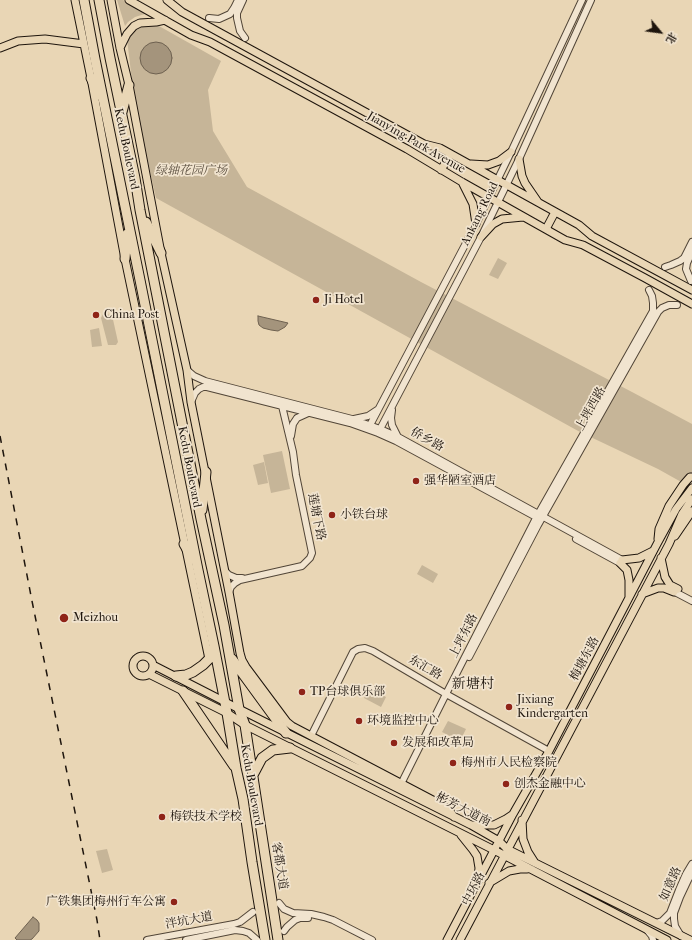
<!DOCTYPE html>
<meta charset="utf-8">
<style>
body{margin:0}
#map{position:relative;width:692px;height:940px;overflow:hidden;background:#e9d6b5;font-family:"IM FELL French Canon","Noto Serif SC",serif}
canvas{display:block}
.north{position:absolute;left:640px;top:12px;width:40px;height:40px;-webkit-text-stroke:3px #f1e4cf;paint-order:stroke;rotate:119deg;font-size:11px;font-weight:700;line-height:16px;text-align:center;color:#1e150d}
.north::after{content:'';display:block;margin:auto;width:14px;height:18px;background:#1e150d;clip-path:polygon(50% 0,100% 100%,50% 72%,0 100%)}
</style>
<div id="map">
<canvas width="692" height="940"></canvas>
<div class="north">北</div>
</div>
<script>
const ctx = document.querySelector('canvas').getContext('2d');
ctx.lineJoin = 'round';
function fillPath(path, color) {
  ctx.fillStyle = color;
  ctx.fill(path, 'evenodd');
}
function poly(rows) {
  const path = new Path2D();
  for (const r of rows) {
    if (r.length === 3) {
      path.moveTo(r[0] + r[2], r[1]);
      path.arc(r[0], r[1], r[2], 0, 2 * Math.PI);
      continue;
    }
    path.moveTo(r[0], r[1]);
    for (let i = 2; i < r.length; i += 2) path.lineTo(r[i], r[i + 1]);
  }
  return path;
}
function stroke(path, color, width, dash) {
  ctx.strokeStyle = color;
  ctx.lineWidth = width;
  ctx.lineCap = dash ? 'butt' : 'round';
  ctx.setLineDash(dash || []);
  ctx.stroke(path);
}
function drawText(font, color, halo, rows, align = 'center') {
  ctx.font = font + ' "IM FELL French Canon","Noto Serif SC",serif';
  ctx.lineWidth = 3.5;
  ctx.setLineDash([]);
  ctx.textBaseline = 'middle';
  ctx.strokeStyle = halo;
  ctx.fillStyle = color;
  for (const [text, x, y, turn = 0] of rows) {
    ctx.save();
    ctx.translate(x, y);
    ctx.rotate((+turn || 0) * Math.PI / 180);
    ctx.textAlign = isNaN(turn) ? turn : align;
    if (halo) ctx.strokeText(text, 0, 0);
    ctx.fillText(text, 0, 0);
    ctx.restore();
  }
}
fillPath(poly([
 [117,0,123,0,148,13,135,17,128,22,125,26],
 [150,23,159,26,221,61,208,90,213,131,247,187,421,282,632,392,692,424,692,488,658,469,580,432,156,198,135,106,127,39,133,27],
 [498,258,507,263,498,279,489,275],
 [103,314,112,315,118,342,116,345,108,345,101,318],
 [99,328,102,346,92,347,90,330],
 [282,451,290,489,271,493,263,455],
 [264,462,268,483,258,485,253,465],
 [422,565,438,574,433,583,417,574],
 [369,688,386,697,381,707,364,698],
 [448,721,466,729,460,741,442,732],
 [107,849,113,870,102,873,96,851]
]), '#c6b598');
const water = poly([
 [156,58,16],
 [258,316,288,323,285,327,278,331,271,330,263,328,259,325,258,321,258,316],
 [33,917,37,920,39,923,39,931,32,939,30,940,17,940,15,938,33,917]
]);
fillPath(water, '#a4947c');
stroke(water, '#6e6150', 1);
const minor = poly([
 [243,0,237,13,237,18,240,31,245,38],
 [209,18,219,19,230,14,234,8,238,0],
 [665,267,671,265,680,261,684,258,692,242],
 [691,281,686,269,687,263,692,252],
 [187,370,194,376,205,381,352,419,380,429,398,437,622,560],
 [191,402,195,393,199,389,203,387,207,387,350,423,378,433,396,441,538,518],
 [392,410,391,418,392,425,398,437],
 [354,419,368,416,377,410],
 [368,429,476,224,511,152,582,0],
 [378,433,481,237,519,159,591,0],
 [291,436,293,424,297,418,308,413],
 [576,539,620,563],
 [225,571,229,575,236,578,242,578],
 [229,592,231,587,235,583,240,580,302,566,310,558,312,553,296,475,293,452,282,406],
 [675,592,692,601],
 [469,657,538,525,658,312,662,308,669,305,677,305],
 [311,736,353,652,358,649,365,648,373,651,446,694,549,751],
 [399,788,446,694,536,518,653,311,653,303,652,296,649,290],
 [279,903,284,909,293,913,311,914,324,917,333,920,372,940],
 [656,923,662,921,670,913,679,890,686,874,692,864],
 [647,930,652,936,653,940],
 [284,931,287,927,295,920,300,918,308,918],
 [681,936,675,926,674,919,674,913,680,897,688,880,692,873],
 [147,940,234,924,240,922,253,912],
 [186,940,235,930,243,931,249,933,257,940]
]);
const major = poly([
 [75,0,91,78,125,259,209,659],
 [111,0,120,48,129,85,161,253,187,370,191,402,229,592,240,653,242,660,246,667,287,722,292,726,448,808,454,817],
 [129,0,191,35,210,42,407,149,462,182,565,240,583,245,645,278,692,304],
 [167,0,182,12,424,144,440,148,579,225,592,236,692,290],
 [0,48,18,41,45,39,84,44],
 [120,48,127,34,134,26,140,23,156,22,165,20],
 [519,159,522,176,525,183,538,202],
 [471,164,488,165,499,161,511,152],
 [441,170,450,155],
 [462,182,473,204,476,224],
 [546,229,555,212],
 [481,237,493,224,502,219,523,217],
 [675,536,692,511],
 [658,539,659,529,669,506,683,485,690,477,692,477],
 [661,558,665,577,670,585,678,589],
 [622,560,639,558,653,551],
 [620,563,627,570,629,580,629,597],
 [642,594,658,588,664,588,674,592],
 [143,666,10],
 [153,665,239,709,471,825,499,841,507,849,690,940],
 [149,674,227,713,245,725,494,850,667,940],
 [522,820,523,839,528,852,535,863],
 [473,825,494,825,506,819,512,815],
 [461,835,473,850,477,856,479,868,478,877],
 [489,883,509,871,520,869,527,869],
 [447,940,513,814,549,751,657,544,676,509,692,488],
 [460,940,669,544,682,514,692,499]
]);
const highway = poly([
 [84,0,95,59,140,280,198,570,214,646,227,713,236,768,243,799,252,862,265,940],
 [99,0,110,58,135,178,140,210,201,519,224,625,239,709,245,725,278,940],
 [91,78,99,95],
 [122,112,129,85],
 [146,222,161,253],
 [125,259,127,234],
 [202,510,206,472],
 [184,544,192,558],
 [232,659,286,733],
 [176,676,186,675,193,672,203,665,209,659,214,646],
 [183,691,234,766],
 [252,777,262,758,273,750,290,748]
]);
stroke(minor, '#514537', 8);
stroke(major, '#1e150d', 9);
stroke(highway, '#1e150d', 11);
stroke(minor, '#f1e4cf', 6);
stroke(major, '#e9d6b5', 7);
stroke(highway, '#e9d6b5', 9);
stroke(poly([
 [0,436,32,601,97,920,100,940]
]), '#1e150d', 1.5, [7, 7]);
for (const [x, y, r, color] of [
 [316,300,4,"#8f2418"],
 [96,315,4,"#8f2418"],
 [416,481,4,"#8f2418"],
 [332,515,4,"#8f2418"],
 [64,618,5,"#8f2418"],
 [302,692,4,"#8f2418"],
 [509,707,4,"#8f2418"],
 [359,721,4,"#8f2418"],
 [394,743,4,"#8f2418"],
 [453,763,4,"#8f2418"],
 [506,784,4,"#8f2418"],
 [162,817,4,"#8f2418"],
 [174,902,4,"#8f2418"]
]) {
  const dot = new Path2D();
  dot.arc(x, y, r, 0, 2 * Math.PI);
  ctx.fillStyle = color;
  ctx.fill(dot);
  stroke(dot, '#f1e4cf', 1.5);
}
drawText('12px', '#1e150d', '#f1e4cf', [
 ["Jianying Park Avenue",416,143,30],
 ["Kedu Boulevard",126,149,78],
 ["Ankang Road",480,214,-64],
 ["上坪西路",591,409,-61],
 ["侨乡路",427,440,29],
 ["Kedu Boulevard",189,467,79],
 ["莲塘下路",316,517,79],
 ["上坪东路",464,636,-63],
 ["梅塘东路",585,659,-62],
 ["东汇路",425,668,30],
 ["Kedu Boulevard",251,785,80],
 ["彬芳大道南",463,810,27],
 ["客都大道",279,866,81],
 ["如意路",671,884,-66],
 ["中环路",474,889,-63],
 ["泮坑大道",189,921,-10]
]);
drawText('italic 12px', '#594d3e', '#f1e4cf', [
 ["绿轴花园广场",191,171]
]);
drawText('12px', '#1e150d', '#f1e4cf', [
 ["Ji Hotel",324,300],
 ["China Post",104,315],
 ["强华陋室酒店",424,481],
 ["小铁台球",340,515],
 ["Meizhou",73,618],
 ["TP台球俱乐部",310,692],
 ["Jixiang",517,700],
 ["Kindergarten",517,714],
 ["环境监控中心",367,721],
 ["发展和改革局",402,743],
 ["梅州市人民检察院",461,763],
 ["创杰金融中心",514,784],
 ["梅铁技术学校",170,817],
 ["广铁集团梅州行车公寓",166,902,"right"]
], 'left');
drawText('14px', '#1e150d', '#f1e4cf', [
 ["新塘村",473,685]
]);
</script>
